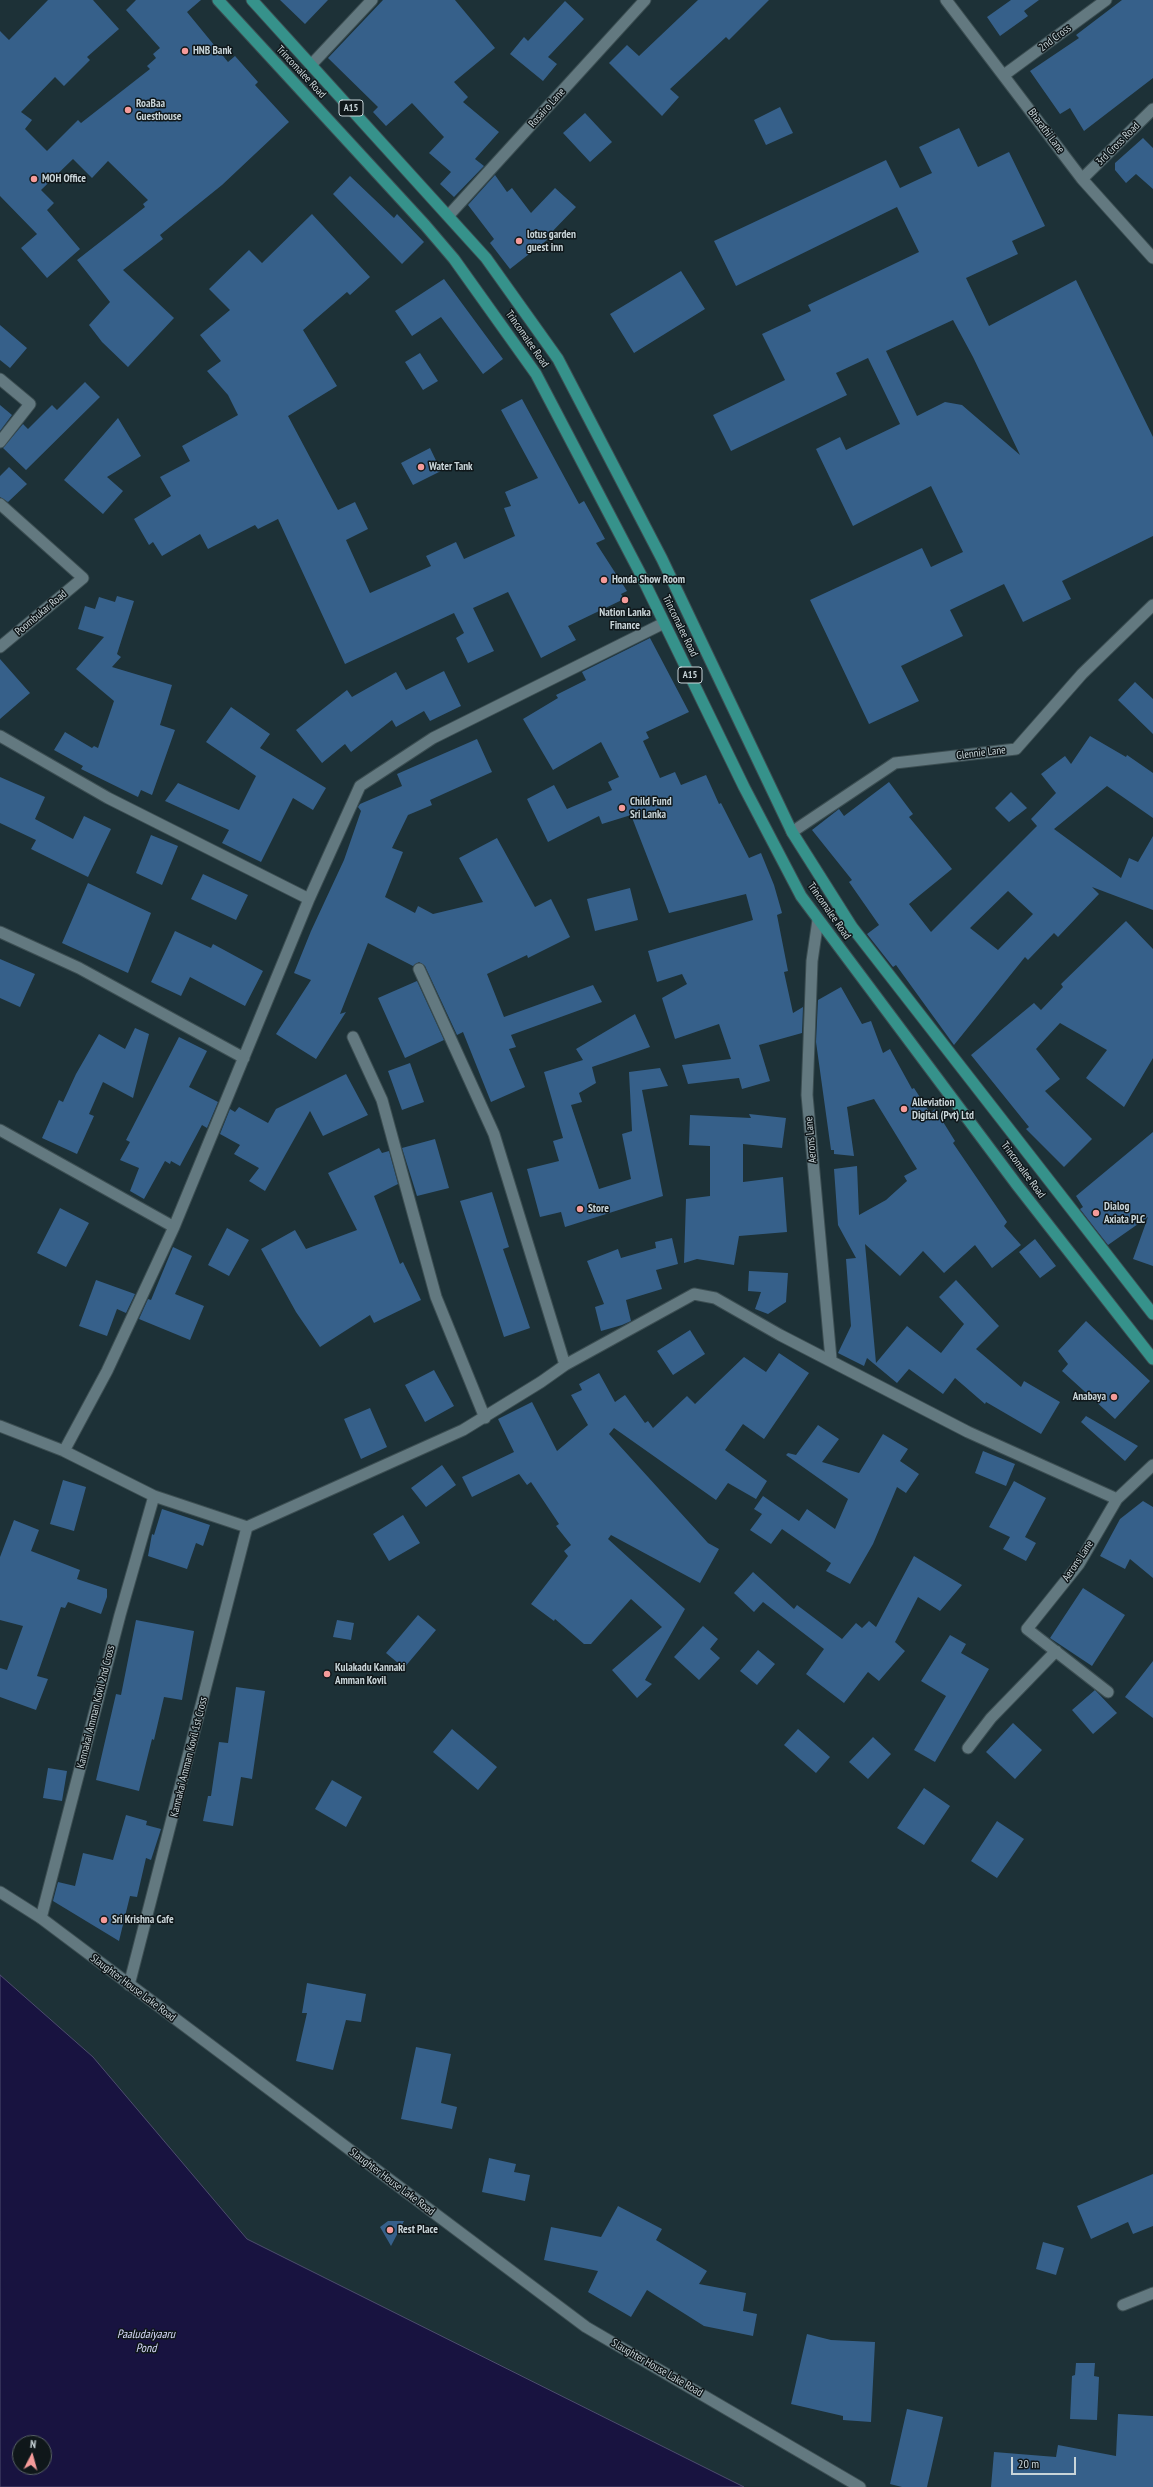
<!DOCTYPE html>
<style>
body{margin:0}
#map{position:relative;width:1153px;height:2487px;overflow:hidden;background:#1d3137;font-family:"PT Sans Narrow",sans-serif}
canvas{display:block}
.north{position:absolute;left:12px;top:2435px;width:40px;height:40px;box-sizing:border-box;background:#0f171a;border:1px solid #596366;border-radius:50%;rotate:6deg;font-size:11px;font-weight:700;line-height:16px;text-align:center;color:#c9d5d9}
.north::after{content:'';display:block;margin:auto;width:14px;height:18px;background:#f59b9a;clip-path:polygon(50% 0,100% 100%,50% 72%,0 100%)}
.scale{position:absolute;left:1011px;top:2457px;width:65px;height:18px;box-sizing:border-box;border:2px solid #c9d5d9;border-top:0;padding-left:5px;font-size:12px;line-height:14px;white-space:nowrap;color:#c9d5d9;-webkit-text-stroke:3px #0f171a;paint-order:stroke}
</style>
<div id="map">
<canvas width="1153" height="2487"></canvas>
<div class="north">N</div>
<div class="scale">20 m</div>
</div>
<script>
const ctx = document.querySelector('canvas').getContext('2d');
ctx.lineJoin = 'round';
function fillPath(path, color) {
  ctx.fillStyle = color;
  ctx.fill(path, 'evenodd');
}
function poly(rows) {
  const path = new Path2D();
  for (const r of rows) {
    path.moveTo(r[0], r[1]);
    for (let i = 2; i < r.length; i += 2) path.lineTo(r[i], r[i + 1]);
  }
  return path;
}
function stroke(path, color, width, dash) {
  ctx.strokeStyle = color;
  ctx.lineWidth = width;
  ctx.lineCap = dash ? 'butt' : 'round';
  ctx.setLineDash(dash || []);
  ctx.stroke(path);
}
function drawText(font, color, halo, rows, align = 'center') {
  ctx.font = font + ' "PT Sans Narrow",sans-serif';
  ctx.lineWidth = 3;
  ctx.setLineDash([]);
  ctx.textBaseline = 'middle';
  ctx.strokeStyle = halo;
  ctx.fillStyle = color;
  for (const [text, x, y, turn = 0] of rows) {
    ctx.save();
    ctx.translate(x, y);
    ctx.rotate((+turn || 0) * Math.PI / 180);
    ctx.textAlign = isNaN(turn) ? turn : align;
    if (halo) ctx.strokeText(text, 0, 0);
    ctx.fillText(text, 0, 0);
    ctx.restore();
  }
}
const water = poly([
 [0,1975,93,2057,247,2239,744,2487,0,2487,0,1975],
 [20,2443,44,2443,44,2467,20,2467,20,2443]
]);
fillPath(water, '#181340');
stroke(water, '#4d4d6e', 1);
fillPath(poly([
 [48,0,93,0,119,29,87,57,90,60,64,86,55,77,21,112,32,120,25,129,47,151,78,120,81,123,150,69,147,66,156,58,153,54,160,48,126,10,136,0,201,0,187,12,228,62,235,56,258,82,255,85,289,122,222,185,160,235,163,239,123,270,174,318,128,367,102,342,89,325,110,302,77,260,145,207,143,204,148,200,108,161,92,178,73,159,41,190,54,203,47,210,80,249,47,278,21,248,37,234,0,196,0,31,9,40],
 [280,0,328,0,305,24],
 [383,0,455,0,495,48,454,82,468,97,463,102,499,132,475,159,484,166,454,197,440,184,451,172,429,153,444,137,412,103,386,126,373,112,378,107,328,58],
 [698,0,769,0,729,40,726,37,670,89,679,97,662,116,609,63,627,45,639,56],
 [1011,0,1039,0,1024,11,1028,16,1000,36,987,17],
 [1122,0,1153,0,1153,78,1084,131,1070,108,1060,114,1030,71,1079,38,1076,35],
 [565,1,584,19,548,57,557,64,543,81,510,54,524,37,528,41],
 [780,107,793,133,766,145,754,120],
 [585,113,612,142,590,162,563,133],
 [959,128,978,167,1009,152,1045,226,1012,241,1018,254,966,278,989,326,1076,280,1153,437,1153,536,1062,581,1071,599,1023,622,1004,584,950,610,963,636,901,666,919,701,869,724,810,600,922,548,931,567,963,552,931,486,853,526,816,449,840,437,846,450,900,424,868,358,836,373,847,395,731,451,713,415,785,380,762,334,811,311,808,305,919,252,897,207,736,286,714,241,886,160,900,188,932,173,919,147],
 [953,320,973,357,1020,455,962,405,945,402,917,416,886,351],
 [1143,138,1153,148,1153,189,1136,174,1126,183,1115,170,1115,163],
 [495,175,507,192,512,188,531,213,555,188,576,207,546,238,547,240,510,269,490,243,494,239,468,205],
 [350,176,394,218,397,214,424,242,402,264,333,194],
 [312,214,370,277,350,295,347,292,303,330,337,386,288,416,338,510,355,502,368,529,346,540,370,593,431,566,426,556,456,542,464,559,515,536,504,508,511,506,505,492,538,478,501,410,522,399,579,504,584,501,605,539,596,543,627,591,621,594,624,599,568,626,576,640,541,658,508,592,473,608,494,651,468,663,456,638,464,633,454,613,345,664,278,519,258,529,255,525,208,549,200,534,162,556,153,542,149,545,134,519,171,496,160,477,190,461,182,446,238,415,228,395,207,371,221,361,200,335,230,310,209,289,249,250,262,263],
 [681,271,705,309,634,353,610,314],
 [444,279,503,359,483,374,441,317,412,336,395,311],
 [0,325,27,348,10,368,0,360],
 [420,353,438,381,423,390,405,362],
 [85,382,100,397,26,470,3,448,23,424,28,429,52,405,57,410],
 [0,405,12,415,0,431],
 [118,418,141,456,107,477,123,491,103,514,64,480],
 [430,448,441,471,413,485,401,463],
 [9,467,27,484,8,502,0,497,0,476],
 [117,596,134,601,117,654,121,657,112,667,172,685,160,725,175,730,152,795,141,790,138,797,81,769,83,766,54,750,65,732,92,748,94,746,98,748,114,701,76,669,104,637,78,629,85,606,95,609,99,597,115,602],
 [650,638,689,712,646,732,649,738,643,741,660,778,675,772,681,785,706,775,719,804,721,803,749,858,761,853,774,885,782,913,777,915,788,971,784,972,793,1013,803,1007,802,1033,759,1045,770,1081,742,1089,739,1078,688,1084,682,1065,731,1059,719,1024,675,1039,662,998,687,984,682,974,657,982,648,951,753,920,746,894,669,913,631,815,602,824,599,816,548,842,527,799,554,785,567,809,612,790,608,782,619,777,601,742,553,770,523,719,558,698,556,695,586,680,582,672],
 [0,659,30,693,0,719],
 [444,671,461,706,430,721,424,711,396,727,392,720,351,752,345,744,322,763,296,730,347,690,352,697,396,672,406,690],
 [1135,682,1153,699,1153,734,1118,700],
 [231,707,270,734,260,748,326,788,313,810,293,798,261,862,222,843,229,830,165,801,178,783,239,810,256,776,206,742],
 [1090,736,1126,757,1127,755,1153,773,1153,818,1107,786,1054,829,1121,878,1129,858,1138,862,1153,836,1153,910,1092,887,1099,894,1058,937,1054,933,1028,960,1025,957,954,1045,896,965,893,967,867,934,879,925,849,882,852,880,812,830,839,809,844,816,889,782,913,814,909,817,952,869,909,904,931,932,1037,826,1031,819,1056,793,1041,774,1065,756,1071,764],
 [1008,891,1033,914,998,950,970,928],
 [477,739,492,772,430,800,432,805,408,815,392,848,403,852,385,897,415,913,418,906,433,914,483,902,459,858,497,838,535,907,551,899,570,937,528,958,527,955,487,974,504,1017,593,985,602,1002,511,1035,516,1047,509,1049,525,1087,491,1102,463,1032,457,1035,425,966,419,962,413,966,368,943,340,1014,346,1012,316,1059,276,1034,311,980,294,973,311,931,344,860,361,811,358,807,360,804,402,786,397,774],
 [0,777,45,797,35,819,73,839,84,816,111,829,88,877,31,849,36,840,0,823],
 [1011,792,1027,808,1009,822,995,808],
 [151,835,178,846,162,885,136,873],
 [203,874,248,895,236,920,191,899],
 [88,883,151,913,128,973,62,943],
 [630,888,638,920,595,931,587,899],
 [1126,921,1153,949,1153,1058,1124,1107,1086,1078,1107,1050,1060,1023,1036,1049,1060,1079,1045,1091,1092,1139,1064,1167,1026,1129,1029,1127,971,1055,1034,1003,1041,1010,1063,987,1061,984],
 [175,931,211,948,213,944,263,971,245,1006,190,977,181,996,151,982],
 [0,959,35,974,20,1007,0,998],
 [417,981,444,1040,405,1058,378,998],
 [841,987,862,1024,871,1021,883,1053,890,1049,912,1089,914,1088,930,1113,935,1109,955,1141,953,1143,1007,1222,1004,1226,1021,1245,992,1268,975,1245,944,1273,923,1251,900,1276,865,1244,876,1363,907,1326,941,1353,964,1324,939,1297,956,1280,999,1326,976,1349,1021,1387,1024,1381,1060,1402,1041,1434,986,1402,985,1404,955,1378,943,1394,909,1369,897,1383,867,1358,864,1366,838,1353,851,1326,846,1259,856,1258,838,1225,834,1169,857,1166,859,1215,886,1200,907,1181,904,1176,917,1169,874,1099,847,1107,854,1156,834,1154,834,1150,831,1150,816,1042,818,1000],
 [635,1014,650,1047,592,1067,596,1083,579,1093,582,1102,571,1105,599,1189,631,1179,622,1134,632,1131,629,1072,660,1068,668,1086,642,1090,663,1196,565,1227,561,1212,540,1217,527,1169,559,1161,553,1141,563,1138,544,1072,583,1060,576,1049],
 [135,1028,149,1034,133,1098,103,1082,89,1114,94,1116,77,1154,42,1138,59,1100,63,1102,76,1074,99,1034,125,1049],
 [179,1037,207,1051,189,1087,218,1102,207,1128,202,1125,180,1166,171,1161,170,1164,165,1161,144,1199,130,1191,139,1168,120,1160,130,1142,126,1140],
 [410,1063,424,1102,402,1110,388,1071],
 [346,1074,368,1115,323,1136,310,1111,265,1191,249,1181,259,1168,234,1154,240,1145,220,1134,230,1109,235,1112,239,1107,268,1123,276,1109],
 [749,1114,786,1118,782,1148,743,1144,743,1182,783,1177,787,1232,739,1236,734,1265,697,1259,684,1263,686,1199,710,1196,710,1146,689,1145,690,1115,751,1118],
 [1153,1132,1153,1266,1133,1259,1148,1217,1108,1245,1080,1209,1083,1207,1076,1196],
 [435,1139,449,1188,417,1196,402,1148],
 [379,1148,382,1153,389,1151,398,1184,374,1196,400,1264,403,1262,421,1300,374,1323,370,1315,320,1347,296,1312,261,1249,295,1230,306,1249,357,1230,328,1173],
 [492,1192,509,1247,503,1249,530,1328,504,1337,460,1201],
 [60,1208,89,1223,66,1267,37,1253],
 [227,1228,249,1240,229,1276,208,1265],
 [672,1238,678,1264,656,1270,662,1289,626,1300,631,1321,622,1325,601,1331,595,1307,604,1304,587,1261,618,1249,621,1258,656,1248,655,1242],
 [1035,1239,1056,1266,1040,1278,1019,1252],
 [173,1247,192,1256,175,1294,204,1306,190,1340,139,1319,148,1299,151,1300],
 [749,1271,788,1273,786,1302,768,1314,755,1309,761,1292,748,1291],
 [96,1280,135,1294,126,1313,117,1309,107,1336,79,1326],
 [1086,1321,1150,1381,1115,1419,1062,1371,1068,1364,1058,1351],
 [690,1330,705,1354,673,1375,657,1351],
 [779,1353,809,1373,764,1439,743,1424,725,1450,767,1481,756,1499,728,1483,716,1500,614,1428,609,1434,708,1543,719,1549,700,1583,611,1535,608,1539,685,1609,645,1680,652,1684,637,1698,612,1670,662,1627,631,1599,591,1644,584,1644,555,1619,554,1621,531,1604,568,1556,564,1551,571,1545,556,1526,559,1524,531,1482,527,1485,519,1474,472,1497,462,1477,514,1452,498,1419,532,1402,557,1451,588,1425,571,1395,582,1390,579,1384,599,1373,615,1402,625,1395,645,1423,648,1421,653,1428,687,1396,695,1404,744,1357,766,1372],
 [434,1370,454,1406,425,1422,405,1385],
 [370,1408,387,1447,361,1459,344,1419],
 [1086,1416,1138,1446,1125,1461,1081,1422],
 [818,1425,839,1439,822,1462,859,1473,883,1434,908,1449,900,1461,919,1474,906,1493,897,1487,873,1544,850,1584,826,1571,831,1563,782,1529,771,1544,750,1530,762,1514,754,1509,763,1496,799,1521,807,1509,835,1529,848,1499,786,1455,788,1453,796,1455],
 [983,1451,1015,1464,1006,1486,975,1473],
 [442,1465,456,1485,426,1507,411,1488],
 [63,1480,86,1487,74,1531,50,1524],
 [1014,1481,1046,1498,1025,1537,1036,1543,1026,1561,1003,1549,1010,1537,989,1527],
 [1143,1501,1153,1507,1153,1578,1130,1559,1125,1569,1100,1556,1120,1519],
 [162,1509,210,1525,203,1546,196,1543,187,1569,148,1556,152,1534,154,1535],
 [403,1515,420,1543,389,1561,373,1534],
 [14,1520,39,1530,31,1551,80,1570,77,1579,107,1589,107,1597,101,1614,68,1602,65,1608,61,1607,37,1676,48,1679,36,1710,0,1697,0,1668,7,1670,23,1626,0,1620,0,1557],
 [914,1556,962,1585,940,1611,918,1597,895,1642,905,1651,879,1681,868,1672,844,1703,806,1674,824,1649,763,1602,754,1612,734,1593,753,1572,794,1609,797,1605,842,1639,856,1623,862,1628,869,1621,876,1627],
 [1083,1588,1125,1615,1092,1666,1050,1638],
 [418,1615,436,1630,404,1668,386,1653],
 [136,1620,194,1631,182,1700,164,1697,154,1740,152,1739,139,1791,96,1780,116,1694,121,1695],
 [337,1620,354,1623,351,1640,333,1637],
 [703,1626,718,1639,710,1649,720,1658,699,1680,674,1657],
 [950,1635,966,1644,961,1653,989,1669,935,1762,914,1750,946,1696,921,1681],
 [758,1650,775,1664,757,1685,740,1671],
 [1153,1661,1153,1718,1125,1697],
 [236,1687,265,1691,252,1779,241,1777,233,1826,203,1821,208,1796,211,1796,219,1742,228,1743],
 [1095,1690,1117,1713,1093,1734,1072,1710],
 [1013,1723,1042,1750,1015,1779,986,1752],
 [452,1729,497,1767,478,1790,433,1752],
 [798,1729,830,1757,816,1773,784,1745],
 [873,1737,891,1754,868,1779,849,1762],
 [48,1768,67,1771,62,1801,43,1798],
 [332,1780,362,1797,346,1827,315,1809],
 [924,1788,950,1806,924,1845,897,1828],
 [126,1815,147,1821,146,1825,161,1829,151,1860,146,1858,137,1897,130,1896,119,1941,53,1901,58,1882,75,1886,83,1853,113,1860],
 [997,1821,1024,1839,997,1878,971,1861],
 [307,1983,366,1994,361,2022,346,2020,333,2070,296,2061,307,2013,302,2013],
 [416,2047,451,2054,441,2103,457,2107,452,2129,401,2119],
 [489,2158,516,2164,514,2172,530,2175,525,2201,482,2192],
 [1153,2174,1153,2226,1133,2234,1128,2222,1091,2239,1077,2206],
 [618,2206,662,2229,656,2240,707,2271,699,2284,746,2293,743,2311,757,2314,753,2336,704,2326,647,2290,631,2317,588,2292,598,2271,544,2260,551,2227,601,2237],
 [388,2221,404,2221,391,2246,380,2227],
 [1043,2242,1064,2248,1056,2275,1036,2269],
 [807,2334,831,2340,875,2342,871,2422,843,2420,843,2416,791,2404],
 [1076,2363,1095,2363,1094,2376,1099,2377,1097,2420,1070,2419,1072,2376,1075,2375],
 [907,2409,943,2417,927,2487,902,2487,890,2484],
 [1118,2414,1153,2416,1153,2487,991,2487,994,2452,1056,2457,1058,2445,1116,2456]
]), '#36608a');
const minor = poly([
 [946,0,1082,179,1153,258],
 [311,65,372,0],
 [1004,75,1106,0],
 [1082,179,1153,109],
 [449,215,645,0],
 [0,379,30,404,0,442],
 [0,504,83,578,0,647],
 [0,736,108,798,309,899],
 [792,832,895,763,1016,749,1082,674,1153,605],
 [818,920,812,961,807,1095,831,1359],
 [0,932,79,968,244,1058],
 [419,969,494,1134,565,1365],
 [353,1037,382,1100,436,1297,485,1418],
 [0,1130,174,1227],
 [0,1426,64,1451,154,1496,247,1527,463,1430,541,1382,565,1365,694,1294,715,1298,780,1335,968,1432,1117,1499],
 [64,1451,107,1371,174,1227,309,899,360,786,433,738,664,623],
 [1108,1692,1027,1629,1079,1564,1117,1499,1153,1465],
 [968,1748,991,1718,1056,1651],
 [41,1918,120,1615,154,1496],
 [129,1985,247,1527],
 [1123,2305,1153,2293]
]);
const secondary = poly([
 [0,1892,41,1918,586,2327,860,2487]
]);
const trunk = poly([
 [218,0,425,225,454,259,536,374,639,571,744,787,801,896,1017,1185,1153,1359],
 [252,0,486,258,558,359,662,559,792,832,852,927,1153,1314]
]);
stroke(minor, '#3c4e52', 13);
stroke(secondary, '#3c4e52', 13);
stroke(trunk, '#3c4e52', 13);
stroke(minor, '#637980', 11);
stroke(secondary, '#637980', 11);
stroke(trunk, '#36928b', 11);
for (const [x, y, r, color] of [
 [185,51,4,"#f59b9a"],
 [128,110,4,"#f59b9a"],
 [34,179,4,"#f59b9a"],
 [519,241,4,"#f59b9a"],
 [421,467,4,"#f59b9a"],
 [604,580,4,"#f59b9a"],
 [625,600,4,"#f59b9a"],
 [622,808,4,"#f59b9a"],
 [904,1109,4,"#f59b9a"],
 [580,1209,4,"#f59b9a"],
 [1096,1213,4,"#f59b9a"],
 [1114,1397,4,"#f59b9a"],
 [327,1674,4,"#f59b9a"],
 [104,1920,4,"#f59b9a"],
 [390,2230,4,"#f59b9a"]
]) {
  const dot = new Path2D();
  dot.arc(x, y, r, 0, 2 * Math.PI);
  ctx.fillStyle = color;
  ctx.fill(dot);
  stroke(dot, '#0f171a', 1.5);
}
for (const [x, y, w] of [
 [351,108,24],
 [690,675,24]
]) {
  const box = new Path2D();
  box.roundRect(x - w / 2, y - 8, w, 16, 3);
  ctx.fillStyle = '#0f171a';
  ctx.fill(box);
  stroke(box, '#c9d5d9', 1);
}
drawText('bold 10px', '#c9d5d9', null, [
 ["A15",351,108],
 ["A15",690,675]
]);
drawText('11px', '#c9d5d9', '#0f171a', [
 ["2nd Cross",1055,38,-37],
 ["Trincomalee Road",301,72,47],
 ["Rosairo Lane",547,108,-48],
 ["Bharathi Lane",1046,131,53],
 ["3rd Cross Road",1118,144,-45],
 ["Trincomalee Road",527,339,55],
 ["Poombukar Road",41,613,-40],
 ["Trincomalee Road",680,626,64],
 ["Glennie Lane",981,753,-7],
 ["Trincomalee Road",829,911,55],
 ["Aerons Lane",811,1140,-95],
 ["Trincomalee Road",1023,1170,54],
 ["Aerons Lane",1078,1561,-56],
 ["Kannakai Amman Kovil 2nd Cross",96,1707,-76],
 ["Kannakai Amman Kovil 1st Cross",189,1757,-76],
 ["Slaughter House Lake Road",133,1988,37],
 ["Slaughter House Lake Road",392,2182,37],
 ["Slaughter House Lake Road",657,2368,30]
]);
drawText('bold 11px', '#c9d5d9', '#0f171a', [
 ["HNB Bank",193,51],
 ["RoaBaa",136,104],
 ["Guesthouse",136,117],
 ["MOH Office",42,179],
 ["lotus garden",527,235],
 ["guest inn",527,248],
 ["Water Tank",429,467],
 ["Honda Show Room",612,580],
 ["Nation Lanka",625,613,"center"],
 ["Finance",625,626,"center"],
 ["Child Fund",630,802],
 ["Sri Lanka",630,815],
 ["Alleviation",912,1103],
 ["Digital (Pvt) Ltd",912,1116],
 ["Dialog",1104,1207],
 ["Axiata PLC",1104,1220],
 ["Store",588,1209],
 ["Anabaya",1106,1397,"right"],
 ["Kulakadu Kannaki",335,1668],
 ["Amman Kovil",335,1681],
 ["Sri Krishna Cafe",112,1920],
 ["Rest Place",398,2230]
], 'left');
drawText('italic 12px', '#d6d8f9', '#0f171a', [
 ["Paaludaiyaaru",146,2335],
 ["Pond",146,2349]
]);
</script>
